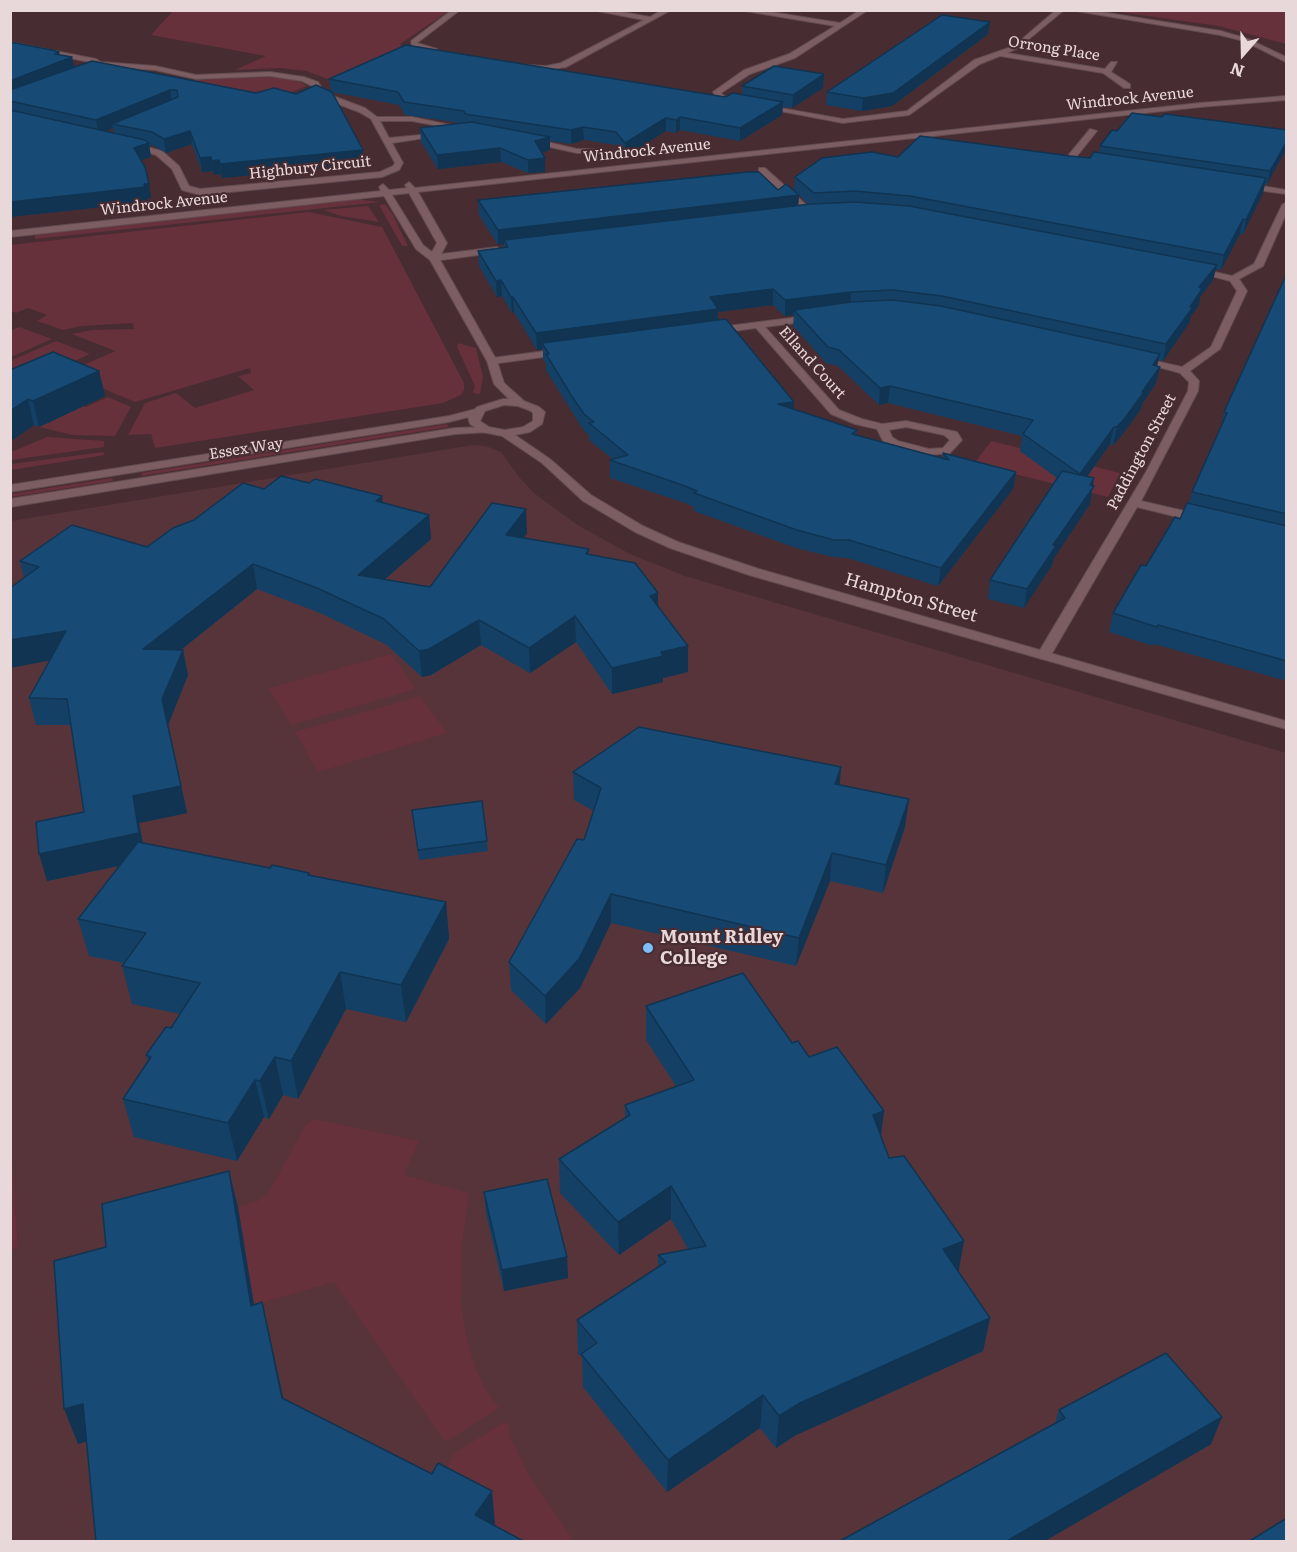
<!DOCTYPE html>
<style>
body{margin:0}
#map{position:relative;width:1297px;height:1552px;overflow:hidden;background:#472c31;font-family:Literata,serif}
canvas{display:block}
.frame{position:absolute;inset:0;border:12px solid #e9d8da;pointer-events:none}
.north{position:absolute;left:1213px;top:24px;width:60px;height:60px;-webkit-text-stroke:4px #472c31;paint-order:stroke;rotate:200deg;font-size:16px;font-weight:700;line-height:24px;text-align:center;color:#e9d8da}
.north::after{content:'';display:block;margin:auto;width:21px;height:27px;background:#e9d8da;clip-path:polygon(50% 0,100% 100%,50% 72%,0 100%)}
</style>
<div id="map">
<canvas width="1297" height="1552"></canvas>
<div class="frame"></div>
<div class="north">N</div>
</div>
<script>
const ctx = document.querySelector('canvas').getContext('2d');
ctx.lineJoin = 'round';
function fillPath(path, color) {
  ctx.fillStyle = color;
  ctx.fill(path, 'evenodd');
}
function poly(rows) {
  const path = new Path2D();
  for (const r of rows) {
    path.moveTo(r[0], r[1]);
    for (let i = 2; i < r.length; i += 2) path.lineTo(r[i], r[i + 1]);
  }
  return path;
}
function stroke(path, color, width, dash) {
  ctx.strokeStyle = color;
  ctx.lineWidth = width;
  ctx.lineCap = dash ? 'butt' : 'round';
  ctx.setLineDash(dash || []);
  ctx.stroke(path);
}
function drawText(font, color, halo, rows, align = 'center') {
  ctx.font = font + ' Literata,serif';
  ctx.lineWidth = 4.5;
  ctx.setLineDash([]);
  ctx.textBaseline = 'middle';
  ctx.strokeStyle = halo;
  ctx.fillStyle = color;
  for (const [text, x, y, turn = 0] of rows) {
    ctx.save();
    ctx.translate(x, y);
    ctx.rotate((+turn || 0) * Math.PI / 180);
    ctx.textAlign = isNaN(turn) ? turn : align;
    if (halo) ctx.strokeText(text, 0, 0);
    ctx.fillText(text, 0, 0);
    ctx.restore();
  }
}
fillPath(poly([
 [473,445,486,446,501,452,520,478,534,493,576,524,630,554,685,576,1286,753,1286,1541,11,1542,10,1253,18,1245,10,1142,11,521]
]), '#56343a');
fillPath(poly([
 [173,11,449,11,400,44,404,51,331,80,306,71,280,68,235,70,266,56,151,35],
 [1112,11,1286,11,1286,44,1219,26],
 [266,77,286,78,300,82,307,86,277,98,171,88,192,80],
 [354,199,381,202,35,239,35,234],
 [385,204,392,213,408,246,402,246,379,205],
 [368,206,379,222,341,216,323,210],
 [309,212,382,227,464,383,464,390,461,395,443,403,155,448,151,434,128,435,145,403,176,393,195,408,254,390,238,376,251,373,250,368,135,402,66,373,115,351,72,334,92,330,134,329,133,323,81,326,63,330,37,321,47,315,28,308,16,313,11,311,10,245],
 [19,327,52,339,11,357,11,330],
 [56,341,90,354,18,386,11,383,10,361],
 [458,343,476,348,483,377,480,394,473,393,475,386,457,347],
 [108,397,131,407,115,436,72,435,39,427,79,408,71,401,86,407],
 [447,424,449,427,142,476,141,473],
 [47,437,104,441,104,447,11,460,11,452],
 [991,441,1120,473,1108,497,974,464],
 [103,452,105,455,11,470,11,464],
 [112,478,113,481,11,497,11,494],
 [391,654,416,689,291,725,269,688],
 [420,696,447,733,318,772,295,732],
 [314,1119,419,1141,404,1175,469,1193,462,1246,461,1305,466,1336,474,1364,484,1387,499,1408,445,1442,334,1282,254,1305,238,1207,258,1201,268,1194,305,1126],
 [11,1142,18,1245,11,1253,10,1253],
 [504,1422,509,1425,510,1436,528,1474,574,1541,500,1541,432,1505,453,1454]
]), '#66313b');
const minor = poly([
 [452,10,460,10,417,43,437,49,437,53,412,47,411,41,452,10],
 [592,10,611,10,650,17,662,10,671,10,566,67,546,70,523,69,526,65,546,66,561,63,644,20,592,10],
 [739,10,759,10,840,23,860,10,868,10,795,58,750,74,721,93,724,96,740,101,741,103,737,105,718,100,713,92,744,70,789,54,835,26,739,10],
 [1056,10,1064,10,1018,48,1007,53,1105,69,1111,62,1117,62,1111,72,1130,84,1130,88,1124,88,1103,73,1000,56,980,64,909,115,843,123,759,107,763,105,843,119,907,111,974,60,1014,46,1056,10],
 [1070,10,1089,10,1221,31,1248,39,1286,57,1286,62,1244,41,1220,35,1070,10],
 [10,42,96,59,101,62,155,66,196,75,270,72,304,77,318,82,325,93,365,108,377,117,412,117,465,128,461,130,412,121,380,121,389,138,441,133,445,135,392,143,403,163,399,170,382,177,200,195,182,190,172,169,156,155,128,146,128,142,162,151,179,166,189,186,200,189,380,172,393,166,395,163,371,119,359,112,319,97,312,86,302,81,270,76,196,79,155,70,101,66,94,71,90,69,94,63,10,46,10,42],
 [1090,129,1097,131,1073,161,1067,161,1067,157,1090,129],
 [530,138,577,149,595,149,599,151,595,153,577,153,527,142,526,140,530,138],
 [759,168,765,168,813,211,813,215,807,215,759,172,759,168],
 [1245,183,1286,190,1286,194,1242,188,1242,184,1245,183],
 [1286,202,1286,214,1263,266,1239,279,1247,291,1220,349,1190,371,1199,381,1198,391,1141,501,1206,516,1208,519,1202,523,1137,507,1051,655,1044,659,1039,658,1037,655,1146,472,1188,391,1189,382,1180,373,1133,360,1138,357,1182,367,1211,347,1237,291,1230,281,1192,271,1197,268,1232,276,1254,264,1282,205,1286,202],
 [497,247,502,250,500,252,434,261,429,258,434,255,497,247],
 [814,315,819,318,818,320,765,327,839,410,862,419,882,424,906,421,957,432,962,440,950,453,929,455,890,445,883,441,877,429,855,424,831,414,756,328,712,334,707,331,712,328,814,315],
 [906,427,944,435,950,440,943,448,929,449,898,441,892,437,889,430,906,427],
 [561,349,566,352,565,354,492,364,487,361,492,358,561,349],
 [476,409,480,410,480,414,449,422,10,492,10,485,449,416,476,409],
 [486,427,492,430,490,432,455,434,10,507,10,499,455,428,486,427]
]);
const tertiary = poly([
 [1286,96,1286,100,1200,107,418,192,447,243,439,258,497,361,504,383,524,401,539,407,545,412,542,424,530,432,515,435,550,459,591,495,643,526,678,542,759,569,1286,721,1286,729,749,575,670,548,635,532,583,501,542,463,502,436,482,432,470,424,468,417,477,407,503,399,509,399,494,384,487,361,430,260,416,249,384,196,10,237,10,231,381,191,379,187,383,184,389,190,407,188,405,185,409,182,415,188,1200,103,1286,96],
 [409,193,437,243,432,252,423,245,392,195,409,193],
 [504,405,518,406,531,411,533,413,533,421,523,427,505,430,489,427,480,421,485,411,504,405]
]);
stroke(minor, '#614b4f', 2);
stroke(tertiary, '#614b4f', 2);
fillPath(minor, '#7c5e62');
fillPath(tertiary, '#7c5e62');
fillPath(poly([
 [990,22,988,34,892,106,862,111,826,105,827,92],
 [10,42,59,54,74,67,256,93,296,94,331,91,329,79,725,97,742,94,742,86,824,74,823,88,792,108,783,107,782,115,740,141,680,130,676,133,666,131,626,156,616,145,584,140,571,144,550,141,550,150,542,153,545,172,528,173,501,162,438,169,421,142,420,128,461,123,405,115,399,105,332,92,364,164,222,178,221,174,214,175,213,171,202,172,192,144,166,153,154,146,149,145,151,157,141,160,151,198,147,198,148,202,10,217],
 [113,128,114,133,105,131],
 [1162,117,1287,130,1287,148,1267,184,1265,184,1263,193,1243,234,1240,234,1221,270,1216,269,1213,280,1200,297,1199,305,1191,316,1189,323,1163,361,1158,360,1157,366,1160,367,1156,383,1142,404,1141,409,1122,435,1113,445,1110,444,1087,477,1093,485,1090,504,1054,558,1052,565,1024,608,988,599,990,580,1057,478,1020,451,1022,436,888,403,879,405,838,366,826,363,793,326,794,315,785,316,773,305,718,312,717,321,793,409,857,430,856,435,942,458,943,453,1016,472,1013,489,938,586,847,558,833,557,796,548,694,511,694,507,685,503,610,478,610,460,613,459,589,440,589,435,584,431,546,370,546,364,543,359,543,349,537,350,514,312,512,313,502,296,497,297,479,266,478,251,504,247,504,244,498,245,479,215,478,200,778,190,794,191,795,177,898,157,1070,156,1090,158,1099,153,1100,146,1117,131],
 [799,195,808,204,798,205],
 [1287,273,1287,681,1154,644,1153,646,1109,632,1113,613,1180,519,1189,503,1192,492,1221,427,1224,412],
 [10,370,99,371,105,396,39,427,34,425],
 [264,489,382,502,429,515,431,539,385,579,430,587,527,533,524,538,589,549,589,555,658,593,658,606,688,646,688,672,663,678,663,682,612,694,576,642,530,673,481,645,431,675,422,677,387,645,320,613,257,589,181,650,188,675,168,725,187,813,139,823,143,843,270,868,309,873,309,875,446,902,449,939,406,1022,346,1009,298,1099,283,1095,269,1119,264,1117,237,1161,134,1137,123,1099,148,1062,146,1055,171,1028,180,1014,132,1004,122,966,124,963,89,956,78,919,119,866,47,881,84,812,71,725,36,725,29,698,50,660,10,668,10,588,24,578,20,561,147,547,194,520],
 [573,772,839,785,905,827,883,893,830,881,796,966,611,923,580,988,546,1024,511,990,509,962,584,840,594,811,574,800],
 [482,801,488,851,419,860,412,810],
 [646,1006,792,1043,809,1057,881,1135,889,1158,958,1272,990,1318,983,1351,796,1435,776,1448,760,1428,667,1492,583,1387,582,1357,578,1354,577,1320,658,1267,658,1255,688,1249,671,1219,619,1255,560,1193,559,1159,625,1118,625,1105,676,1086,646,1040],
 [484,1192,567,1257,568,1278,504,1291,486,1213],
 [1059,1410,1211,1444,1043,1542,838,1542,1055,1423]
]), '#144065');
fillPath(poly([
 [990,22,988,34,892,106,862,111,863,98],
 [59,52,61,61,72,57,75,69,10,95,10,81,55,54],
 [824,74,823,88,792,108,793,95],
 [170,90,172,103,112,124,113,128,99,134,96,120],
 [783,102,782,115,740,141,740,128],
 [680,117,680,130,676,133,676,120],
 [666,118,666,131,626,156,625,143],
 [583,127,584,140,571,144,571,130],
 [190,131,192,144,166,153,164,139],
 [550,137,550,150,535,155,535,141],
 [1287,141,1287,148,1267,184,1270,171],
 [149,143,151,157,136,162,134,148],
 [500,148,501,162,438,169,437,155],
 [363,150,364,164,222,178,220,164],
 [211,157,213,171,202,172,200,158],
 [545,158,545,172,528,173,528,160],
 [219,160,221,174,214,175,212,161],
 [1266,178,1263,193,1243,234,1246,220],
 [149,184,151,198,147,198,148,202,10,217,10,202],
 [799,195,798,209,504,240,504,244,498,245,498,230],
 [1243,219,1240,234,1221,270,1224,255],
 [1217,265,1213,280,1200,297,1199,305,1191,316,1189,323,1163,361,1166,344,1190,307,1199,287],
 [501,280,502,296,497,297,496,281],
 [773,289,773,305,718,312,717,325,542,343,543,349,537,350,536,333,710,297],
 [851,292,850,308,794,310,794,315,785,316,785,300],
 [511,297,513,297,514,312,512,313],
 [1160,354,1156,370,1160,367,1156,383,1142,404,1141,409,1122,435,1113,445,1117,427,1142,392,1153,365],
 [99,371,105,396,39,427,33,401],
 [890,386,888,403,879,405,880,388],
 [28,399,34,425,10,442,10,411],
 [794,402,793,418,778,404],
 [1114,427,1110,444,1077,491,1080,474],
 [1016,472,1013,489,938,586,941,568],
 [1094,478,1090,504,1054,558,1052,565,1024,608,1027,589,1053,545],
 [382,496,384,521,376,501],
 [526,509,527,533,508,559,506,535],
 [429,515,431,539,361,600,358,575],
 [253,564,257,589,149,675,143,649],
 [658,593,658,619,650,596],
 [575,616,576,642,530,673,529,648],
 [479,620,481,645,431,675,422,677,419,651],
 [66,631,73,656,10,668,10,640],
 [688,646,688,672,663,678,663,682,612,694,612,668,661,652],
 [183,650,188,675,168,725,187,813,139,823,146,860,47,881,39,854,133,796,162,699],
 [841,767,839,795,835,784],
 [909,799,905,827,883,893,886,865],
 [832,853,830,881,796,966,799,938],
 [611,894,611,923,580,988,546,1024,545,996],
 [446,902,449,939,406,1022,401,985],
 [340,972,346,1009,298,1099,291,1061],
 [275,1057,283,1095,269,1119,260,1081],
 [255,1080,264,1117,237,1161,228,1123],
 [884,1111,880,1144,873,1115],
 [229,1171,238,1207,260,1341,251,1306],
 [671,1186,671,1219,619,1255,618,1222],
 [964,1241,958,1275,943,1249],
 [567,1257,568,1278,504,1291,502,1270],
 [262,1302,270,1337,291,1433,282,1398],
 [990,1318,983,1351,796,1435,776,1448,779,1416,800,1403],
 [763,1395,760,1428,667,1492,668,1460],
 [83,1404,97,1439,78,1444,64,1409],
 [1222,1417,1211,1444,1088,1516,1043,1542,1005,1542],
 [492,1491,495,1524,484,1542,475,1515]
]), '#103452');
const building = poly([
 [942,15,990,22,893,93,863,98,827,92,942,15],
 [10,42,52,50,59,52,55,54,72,57,10,81,10,42],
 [406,45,725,97,733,93,783,102,740,128,680,117,676,120,666,118,625,143,616,132,583,127,571,130,465,114,464,111,404,102,398,92,329,79,406,45],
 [92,61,256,93,274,88,296,94,316,85,332,92,363,150,220,164,219,160,212,161,211,157,200,158,190,131,164,139,152,132,112,124,178,97,177,90,170,90,96,120,10,101,10,90,92,61],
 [774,66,824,74,793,95,742,86,774,66],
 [10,110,145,140,149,143,134,148,145,167,149,184,144,184,145,187,10,202,10,110],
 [1132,113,1162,117,1165,114,1287,130,1287,141,1270,171,1100,146,1112,130,1117,131,1132,113],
 [472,122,550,137,535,141,545,158,528,160,500,148,437,155,420,128,472,122],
 [920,136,1070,156,1090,158,1094,152,1266,178,1246,220,1243,219,1224,255,910,196,855,191,814,193,795,177,822,158,872,152,898,157,920,136],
 [748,172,759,172,778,190,786,184,799,195,498,230,478,200,748,172],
 [855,202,909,206,1217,265,1199,287,1202,289,1190,307,1193,307,1166,344,942,296,893,290,851,292,785,300,773,289,710,297,718,309,536,333,513,297,511,297,501,280,496,281,478,251,508,247,504,240,811,204,855,202],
 [1287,273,1287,514,1192,492,1227,413,1224,412,1287,273],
 [892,300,941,306,1160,354,1153,365,1160,367,1142,392,1144,392,1125,418,1117,427,1114,427,1080,474,1023,434,1033,420,890,386,880,388,839,350,828,347,794,310,851,302,892,300],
 [726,319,794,402,778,404,857,430,852,434,949,460,943,453,1016,472,941,568,849,540,834,540,797,530,694,493,697,491,685,486,610,460,628,455,589,423,594,422,584,414,571,395,546,354,549,354,542,343,726,319],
 [53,352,99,371,33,401,28,399,10,411,10,370,53,352],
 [1062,471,1094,478,1090,485,1094,486,1053,545,1056,546,1027,589,990,580,1062,471],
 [281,476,309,483,315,479,382,496,376,501,429,515,358,575,430,587,492,503,526,509,506,535,589,549,586,554,635,563,658,593,650,596,688,646,661,652,663,656,612,668,575,616,529,648,479,620,429,649,419,651,384,619,317,588,253,564,143,649,183,650,162,699,181,786,133,796,139,833,39,854,36,822,84,812,67,699,29,698,66,631,10,640,10,588,39,567,20,561,72,525,147,547,173,528,194,520,243,483,264,489,281,476],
 [1187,503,1287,526,1287,661,1158,625,1157,627,1113,613,1141,565,1146,566,1175,517,1180,519,1187,503],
 [639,727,841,767,835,784,909,799,886,865,832,853,799,938,611,894,579,959,545,996,509,962,577,839,584,840,601,788,573,772,639,727],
 [482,801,487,841,418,850,412,810,482,801],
 [138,842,270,868,272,865,309,873,308,875,446,902,401,985,340,972,291,1061,275,1057,260,1081,255,1080,228,1123,123,1099,151,1057,146,1055,166,1027,171,1028,200,983,122,966,146,933,78,919,138,842],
 [743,973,792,1043,798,1041,809,1057,837,1047,884,1111,873,1115,889,1158,904,1156,964,1241,943,1249,990,1318,800,1403,779,1416,763,1395,668,1460,581,1354,597,1343,577,1320,666,1262,658,1255,706,1246,671,1186,618,1222,559,1159,630,1115,625,1105,694,1080,646,1006,743,973],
 [229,1171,251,1306,262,1302,282,1398,432,1474,438,1463,492,1491,475,1515,525,1542,96,1542,83,1404,64,1409,54,1261,106,1247,102,1204,229,1171],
 [547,1179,567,1257,502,1270,484,1192,547,1179],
 [1166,1353,1222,1417,1005,1542,838,1542,1065,1418,1059,1410,1166,1353],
 [1287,1518,1287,1542,1248,1542,1287,1518]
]);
fillPath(building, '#174b75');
stroke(building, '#103452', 1.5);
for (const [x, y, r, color] of [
 [648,948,6,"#7cbef9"]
]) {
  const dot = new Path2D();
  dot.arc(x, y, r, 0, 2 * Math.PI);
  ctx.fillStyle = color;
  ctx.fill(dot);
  stroke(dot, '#472c31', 2);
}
drawText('15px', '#e9d8da', '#472c31', [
 ["Orrong Place",1054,49,9],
 ["Windrock Avenue",1130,99,-6],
 ["Windrock Avenue",647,151,-6],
 ["Highbury Circuit",310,168,-6],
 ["Windrock Avenue",164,204,-6],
 ["Elland Court",812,363,48],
 ["Essex Way",246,449,-9],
 ["Paddington Street",1142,452,-62]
]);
drawText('18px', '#e9d8da', '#472c31', [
 ["Hampton Street",911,598,16]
]);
drawText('bold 18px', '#e9d8da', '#472c31', [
 ["Mount Ridley",660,938],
 ["College",660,959]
], 'left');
</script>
